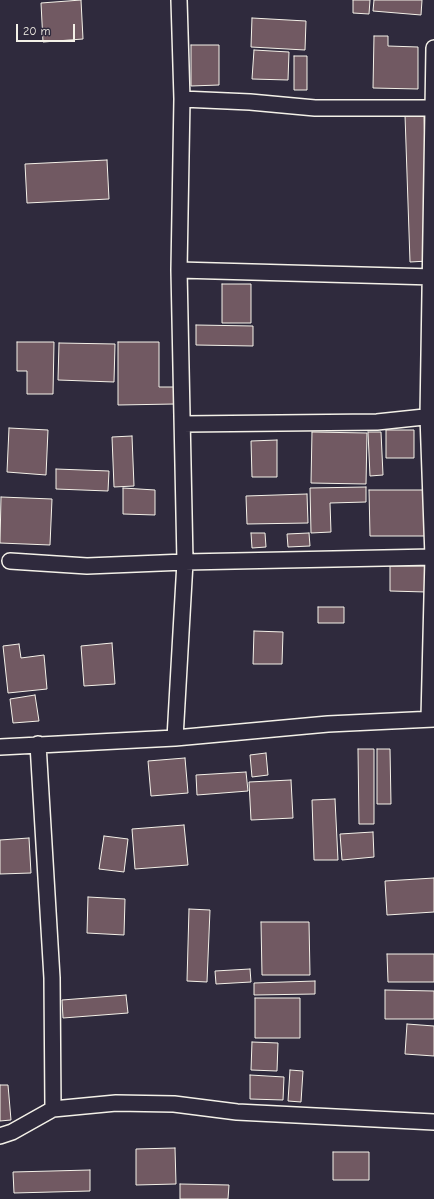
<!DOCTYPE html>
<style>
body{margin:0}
#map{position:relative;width:434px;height:1199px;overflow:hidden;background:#2f2a3d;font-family:"Comic Neue",sans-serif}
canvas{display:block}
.scale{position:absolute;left:16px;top:24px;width:59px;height:18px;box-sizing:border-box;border:2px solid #f4f1e8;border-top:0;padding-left:5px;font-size:12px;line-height:14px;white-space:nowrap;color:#f4f1e8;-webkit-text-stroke:3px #2f2a3d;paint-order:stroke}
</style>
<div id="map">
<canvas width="434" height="1199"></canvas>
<div class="scale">20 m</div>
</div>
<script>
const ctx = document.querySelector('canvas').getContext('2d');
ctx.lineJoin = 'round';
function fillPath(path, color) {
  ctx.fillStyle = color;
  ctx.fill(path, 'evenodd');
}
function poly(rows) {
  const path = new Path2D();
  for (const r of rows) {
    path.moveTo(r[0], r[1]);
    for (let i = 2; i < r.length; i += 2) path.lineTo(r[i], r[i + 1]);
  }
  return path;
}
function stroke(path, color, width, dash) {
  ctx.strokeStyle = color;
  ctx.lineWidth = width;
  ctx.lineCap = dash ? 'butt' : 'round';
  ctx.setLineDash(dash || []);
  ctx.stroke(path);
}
const building = poly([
 [81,0,83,39,43,42,41,3,81,0],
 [353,0,370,0,369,14,353,13,353,0],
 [374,0,422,0,421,15,373,11,374,0],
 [252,18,306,21,305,50,251,47,252,18],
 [374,36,388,36,388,46,418,47,418,89,373,88,374,36],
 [191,45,219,45,219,85,191,86,191,45],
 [254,50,289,52,288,80,252,79,254,50],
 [294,56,307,56,307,90,294,90,294,56],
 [424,114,428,261,410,262,405,115,424,114],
 [107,160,109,199,27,203,25,164,107,160],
 [222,284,251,284,251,323,222,323,222,284],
 [196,325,253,326,253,346,196,345,196,325],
 [17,342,54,342,53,394,27,394,27,371,17,371,17,342],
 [118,342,159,342,159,387,175,387,175,404,118,405,118,342],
 [59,343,115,344,114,382,58,380,59,343],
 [9,428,48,430,46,475,7,472,9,428],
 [386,430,414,430,414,458,386,458,386,430],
 [312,432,367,433,366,484,311,483,312,432],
 [368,432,381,432,383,475,370,476,368,432],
 [132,436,134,486,114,487,112,437,132,436],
 [277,440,277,477,252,477,251,441,277,440],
 [56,469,109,471,108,491,56,489,56,469],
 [366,487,366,502,330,503,331,532,311,533,310,488,366,487],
 [123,488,155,490,155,515,123,514,123,488],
 [369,490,425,490,426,536,370,536,369,490],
 [307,494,308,523,247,524,246,496,307,494],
 [1,497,52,499,50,545,0,543,1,497],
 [251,533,265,533,266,547,252,548,251,533],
 [309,533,310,546,288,547,287,534,309,533],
 [390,566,426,566,426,592,390,591,390,566],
 [318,607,344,607,344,623,318,623,318,607],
 [254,631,283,632,282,664,253,664,254,631],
 [112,643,115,684,84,686,81,646,112,643],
 [19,644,21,658,44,655,47,689,8,693,3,646,19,644],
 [35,695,39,721,13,723,10,699,35,695],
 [358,749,374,749,374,824,359,824,358,749],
 [377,749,390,749,391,804,377,804,377,749],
 [266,753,268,775,252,777,250,755,266,753],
 [185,758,188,793,151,796,148,761,185,758],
 [246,772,248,791,197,795,196,775,246,772],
 [291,780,293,818,251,820,249,782,291,780],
 [335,799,338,860,314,860,312,800,335,799],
 [184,825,188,865,135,869,132,829,184,825],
 [373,832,374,857,342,860,340,834,373,832],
 [104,836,128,839,124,872,99,869,104,836],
 [29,838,31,873,0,874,0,840,29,838],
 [434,878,434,912,387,915,385,881,434,878],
 [88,897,125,899,124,935,87,933,88,897],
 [189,909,210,910,207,982,187,981,189,909],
 [261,922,309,922,310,975,262,975,261,922],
 [387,954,434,954,434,982,388,982,387,954],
 [250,969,251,982,216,984,215,971,250,969],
 [315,981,315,994,254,995,254,983,315,981],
 [385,990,434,991,434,1019,385,1019,385,990],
 [126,995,128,1013,63,1018,62,1000,126,995],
 [255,998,300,998,300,1038,255,1038,255,998],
 [407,1024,434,1026,434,1056,405,1054,407,1024],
 [252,1042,278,1043,277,1071,251,1070,252,1042],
 [290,1070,303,1071,301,1102,288,1101,290,1070],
 [250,1075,284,1077,283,1100,250,1099,250,1075],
 [0,1085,8,1085,11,1120,0,1121,0,1085],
 [175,1148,176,1184,136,1185,136,1149,175,1148],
 [333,1152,369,1152,369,1180,333,1180,333,1152],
 [90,1170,90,1191,14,1193,13,1172,90,1170],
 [180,1184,229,1185,228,1199,180,1199,180,1184]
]);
fillPath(building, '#715962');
stroke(building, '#f4f1e8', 1);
const street = poly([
 [182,99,250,102,315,108,434,108],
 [179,270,434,277],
 [183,424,377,422,434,416],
 [10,561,87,566,185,562,433,557],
 [429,718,433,557,428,416,434,48],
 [175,738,185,562,179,270,182,99,179,0],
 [38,744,52,978,53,1109],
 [0,747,175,738,328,724,434,719],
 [0,1136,12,1132,53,1109,116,1103,174,1104,237,1112,434,1122]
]);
stroke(street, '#f4f1e8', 18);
stroke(street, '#2f2a3d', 15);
</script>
